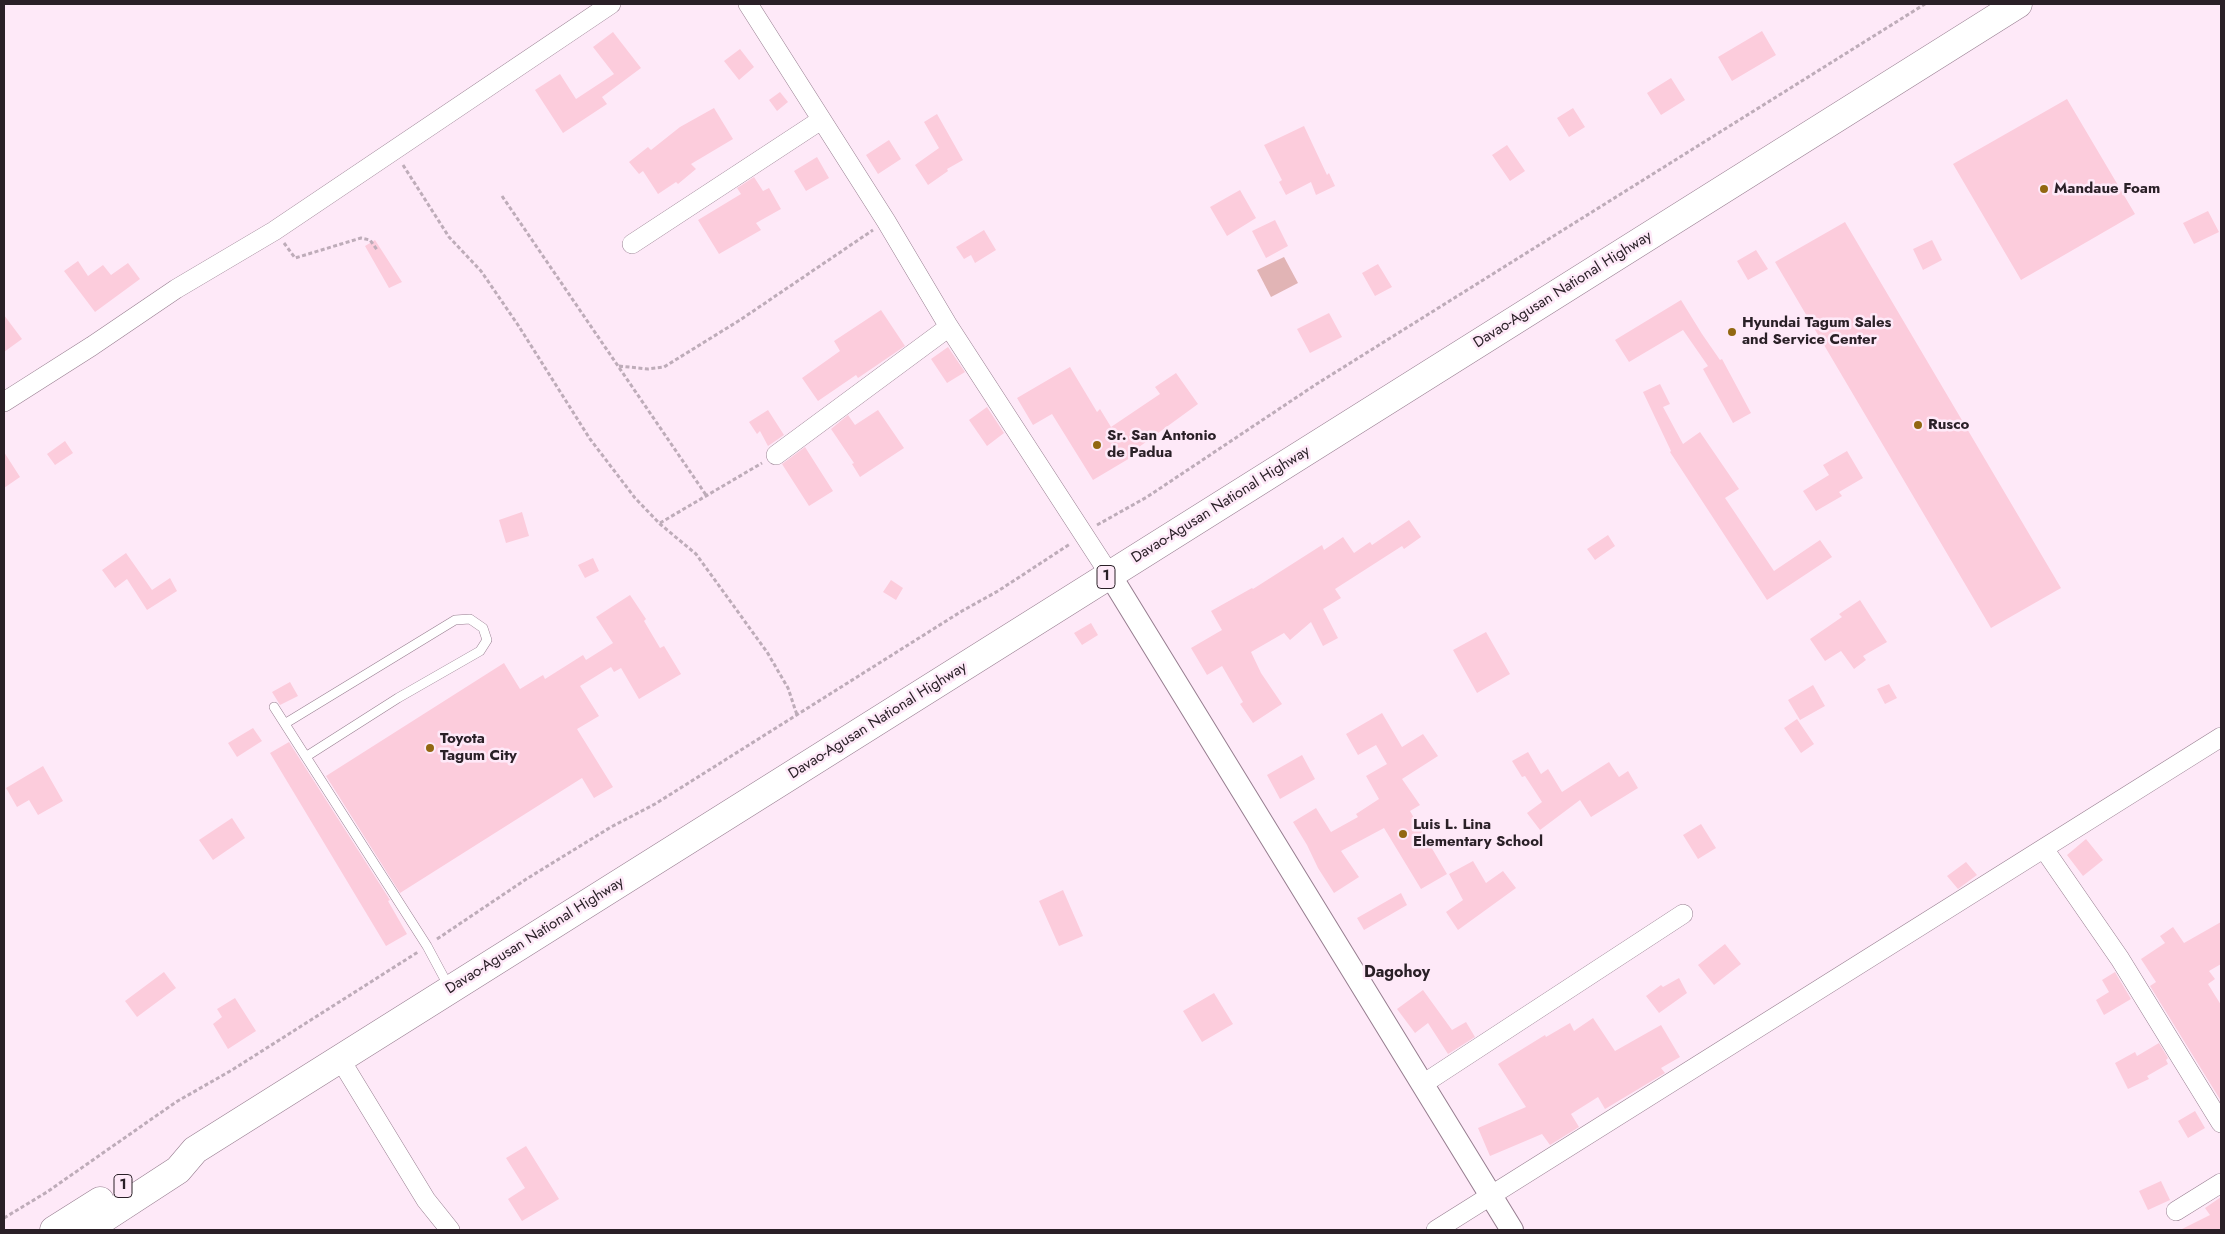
<!DOCTYPE html>
<style>
body{margin:0}
#map{position:relative;width:2225px;height:1234px;overflow:hidden;background:#fee9f8;font-family:Jost,sans-serif}
canvas{display:block}
.frame{position:absolute;inset:0;border:5px solid #2a2027;pointer-events:none}
</style>
<div id="map">
<canvas width="2225" height="1234"></canvas>
<div class="frame"></div>
</div>
<script>
const ctx = document.querySelector('canvas').getContext('2d');
ctx.lineJoin = 'round';
function fillPath(path, color) {
  ctx.fillStyle = color;
  ctx.fill(path, 'evenodd');
}
function poly(rows) {
  const path = new Path2D();
  for (const r of rows) {
    path.moveTo(r[0], r[1]);
    for (let i = 2; i < r.length; i += 2) path.lineTo(r[i], r[i + 1]);
  }
  return path;
}
function stroke(path, color, width, dash) {
  ctx.strokeStyle = color;
  ctx.lineWidth = width;
  ctx.lineCap = dash ? 'butt' : 'round';
  ctx.setLineDash(dash || []);
  ctx.stroke(path);
}
function drawText(font, color, halo, rows, align = 'center') {
  ctx.font = font + ' Jost,sans-serif';
  ctx.lineWidth = 5;
  ctx.setLineDash([]);
  ctx.textBaseline = 'middle';
  ctx.strokeStyle = halo;
  ctx.fillStyle = color;
  for (const [text, x, y, turn = 0] of rows) {
    ctx.save();
    ctx.translate(x, y);
    ctx.rotate((+turn || 0) * Math.PI / 180);
    ctx.textAlign = isNaN(turn) ? turn : align;
    if (halo) ctx.strokeText(text, 0, 0);
    ctx.fillText(text, 0, 0);
    ctx.restore();
  }
}
fillPath(poly([
 [1284,257,1298,283,1271,297,1257,270]
]), '#e1b4b5');
fillPath(poly([
 [1762,31,1776,55,1732,81,1718,57],
 [613,32,641,68,602,97,607,104,563,133,535,90,560,74,576,99,614,74,593,47],
 [740,49,754,67,739,80,724,61],
 [1671,78,1685,100,1661,115,1647,93],
 [780,92,788,102,777,111,769,100],
 [2067,99,2135,214,2021,280,1953,164],
 [714,108,733,139,691,164,696,169,678,184,676,182,658,194,643,171,639,174,629,162,648,147,651,150,680,127],
 [1573,108,1585,127,1569,137,1557,118],
 [937,114,963,160,947,169,948,171,928,185,915,165,939,148,924,122],
 [1304,126,1327,175,1329,173,1335,186,1316,195,1311,182,1286,195,1279,182,1282,180,1264,145],
 [889,140,901,159,878,174,866,155],
 [1507,145,1525,171,1510,181,1492,155],
 [817,157,829,178,806,191,794,171],
 [754,177,763,191,769,188,781,209,756,223,761,230,719,254,698,220,741,194,737,188],
 [1240,190,1256,218,1227,236,1210,207],
 [2208,211,2219,232,2194,244,2183,223],
 [1275,220,1288,246,1266,258,1252,231],
 [1845,222,2061,588,1991,628,1775,262],
 [984,230,996,250,975,263,971,255,964,259,956,247],
 [375,240,402,282,389,288,365,246],
 [1932,240,1942,260,1923,270,1913,249],
 [1756,250,1768,269,1748,280,1737,261],
 [78,261,88,276,103,265,111,275,128,263,140,279,95,312,64,271],
 [1378,264,1392,287,1375,296,1362,273],
 [1681,300,1702,334,1720,360,1722,359,1751,413,1733,423,1703,369,1708,366,1683,330,1629,362,1615,340],
 [881,310,905,346,858,378,856,375,818,401,802,378,840,351,834,341],
 [1329,313,1342,337,1310,353,1297,329],
 [4,315,22,339,4,352],
 [948,347,965,372,947,383,931,359],
 [1070,367,1097,412,1100,409,1111,427,1160,394,1155,387,1176,373,1198,404,1128,455,1130,458,1093,480,1052,414,1033,425,1017,398],
 [1660,384,1670,404,1663,407,1683,444,1700,432,1739,489,1725,498,1774,571,1820,540,1832,557,1767,600,1670,452,1671,451,1643,392],
 [987,407,1004,433,987,446,969,420],
 [768,410,784,435,768,446,760,431,757,434,749,422],
 [878,410,904,448,860,477,852,464,854,463,831,429,848,415,855,425],
 [65,441,73,453,55,465,47,454],
 [805,447,833,491,809,506,782,464],
 [1847,451,1863,478,1839,492,1842,496,1816,511,1803,491,1829,475,1823,465],
 [4,452,20,477,4,488],
 [522,512,529,536,506,543,499,520],
 [1409,520,1421,537,1404,549,1402,546,1335,589,1341,598,1323,609,1338,638,1323,646,1311,622,1290,640,1284,633,1251,652,1261,673,1282,704,1253,723,1240,704,1243,702,1222,666,1207,675,1191,648,1222,630,1211,611,1252,588,1253,589,1322,545,1324,550,1343,537,1354,553,1370,542,1372,545],
 [1608,535,1615,546,1595,560,1587,549],
 [126,553,152,590,170,578,177,591,147,610,127,579,115,588,102,570],
 [593,558,599,571,585,578,578,565],
 [891,580,903,588,896,600,883,592],
 [630,595,646,619,644,621,660,648,664,646,681,674,639,699,621,668,614,672,611,667,580,686,599,716,577,729,613,787,594,798,582,778,400,893,326,776,504,663,520,689,543,675,545,679,583,655,586,660,613,643,596,617],
 [1860,600,1887,642,1863,656,1866,660,1854,669,1841,651,1825,661,1810,639,1842,617,1839,614],
 [1091,623,1098,635,1082,645,1074,633],
 [1486,632,1510,674,1477,693,1453,650],
 [290,682,298,696,280,705,272,692],
 [1889,684,1897,698,1885,704,1877,689],
 [1813,685,1825,706,1800,720,1788,700],
 [1382,713,1402,747,1423,734,1438,756,1402,779,1420,805,1410,811,1447,874,1421,889,1384,828,1341,851,1359,877,1334,893,1318,868,1307,845,1293,822,1316,808,1331,832,1358,817,1356,814,1379,799,1366,776,1387,764,1376,745,1358,755,1346,734],
 [1797,719,1814,744,1801,753,1784,728],
 [253,728,262,741,237,757,228,743],
 [289,742,390,900,388,901,407,934,386,946,270,753],
 [1528,752,1541,774,1548,769,1562,792,1609,762,1619,777,1628,771,1638,788,1591,817,1580,800,1540,830,1527,813,1542,802,1525,776,1522,777,1512,761],
 [1302,755,1315,779,1280,799,1267,775],
 [43,766,63,801,38,815,29,800,17,807,6,788],
 [232,818,245,838,213,860,199,840],
 [1701,824,1716,848,1698,859,1683,835],
 [2086,839,2103,860,2083,876,2067,855],
 [1473,861,1486,883,1503,871,1516,888,1458,930,1446,912,1463,900,1449,874],
 [1966,862,1977,875,1958,889,1947,876],
 [1063,890,1083,936,1059,946,1039,901],
 [1401,893,1407,905,1364,930,1357,918],
 [2221,922,2221,964,2209,971,2215,979,2208,984,2221,1005,2221,1101,2150,986,2156,982,2141,959,2165,943,2160,936,2173,927,2184,943],
 [1725,944,1741,964,1714,985,1698,965],
 [164,972,176,988,137,1017,125,1001],
 [2115,972,2131,999,2104,1015,2096,1000,2109,992,2102,980],
 [1679,978,1687,993,1659,1013,1646,996,1661,985,1663,987],
 [1423,990,1452,1030,1466,1022,1475,1037,1448,1054,1428,1023,1415,1033,1397,1009],
 [1214,993,1233,1024,1202,1042,1183,1011],
 [235,998,256,1031,228,1049,213,1024,222,1017,217,1009],
 [1593,1018,1615,1051,1661,1025,1680,1057,1661,1068,1665,1073,1605,1109,1598,1097,1571,1114,1579,1127,1550,1145,1542,1134,1490,1156,1478,1128,1526,1107,1498,1064,1545,1035,1546,1037,1570,1023,1574,1031],
 [2159,1043,2168,1058,2166,1060,2168,1064,2147,1076,2149,1079,2128,1089,2115,1063,2135,1052,2137,1056],
 [2195,1111,2205,1128,2188,1138,2178,1121],
 [526,1146,559,1199,522,1221,508,1199,525,1188,506,1158],
 [2161,1181,2170,1200,2148,1210,2139,1191],
 [2221,1197,2221,1230,2180,1230,2210,1215,2205,1208]
]), '#fcccdc');
const service = poly([
 [274,707,427,946,449,987],
 [286,723,455,620,470,619,483,628,487,640,480,651,398,698,307,756]
]);
const minor = poly([
 [748,4,886,221,949,327,1110,575],
 [632,244,821,120],
 [4,402,92,346,176,289,274,231,611,4],
 [776,455,949,327],
 [2044,849,2120,959,2221,1123],
 [340,1059,426,1200,450,1230],
 [1423,1084,1683,914],
 [2176,1211,2221,1183],
 [1436,1230,2221,737]
]);
const tertiary = poly([
 [1110,575,1512,1230]
]);
const trunk = poly([
 [54,1230,100,1201],
 [86,1230,178,1170,195,1150,2018,4]
]);
stroke(service, '#967d8f', 10);
stroke(minor, '#967d8f', 20);
stroke(tertiary, '#967d8f', 24);
stroke(trunk, '#967d8f', 29);
stroke(poly([
 [403,165,449,237,481,271,518,325,590,439,635,498,660,524,696,554,767,652,788,688,797,715],
 [502,196,706,495],
 [284,243,295,258,361,238,370,240,378,251],
 [619,366,648,369,664,367,740,320,873,230],
 [660,523,762,463],
 [1097,525,1147,497,1315,385,1925,4],
 [437,939,528,878,611,827,655,804,962,611,998,591,1070,544],
 [4,1218,47,1192,176,1102,232,1070,418,952]
]), '#beacb9', 3, [4, 2.5]);
stroke(service, '#fff', 9);
stroke(minor, '#fff', 19);
stroke(tertiary, '#fff', 22);
stroke(trunk, '#fff', 28);
for (const [x, y, r, color] of [
 [2044,189,5,"#926711"],
 [1732,332,5,"#926711"],
 [1918,425,5,"#926711"],
 [1097,445,5,"#926711"],
 [430,748,5,"#926711"],
 [1403,834,5,"#926711"]
]) {
  const dot = new Path2D();
  dot.arc(x, y, r, 0, 2 * Math.PI);
  ctx.fillStyle = color;
  ctx.fill(dot);
  stroke(dot, '#fee9f8', 2);
}
for (const [x, y, w] of [
 [1106,577,18],
 [123,1186,18]
]) {
  const box = new Path2D();
  box.roundRect(x - w / 2, y - 11.5, w, 23, 4);
  ctx.fillStyle = '#fee9f8';
  ctx.fill(box);
  stroke(box, '#2a2027', 1);
}
drawText('bold 14px', '#2a2027', null, [
 ["1",1106,577],
 ["1",123,1186]
]);
drawText('bold 15px', '#2a2027', '#fee9f8', [
 ["Mandaue Foam",2054,189],
 ["Hyundai Tagum Sales",1742,323],
 ["and Service Center",1742,340],
 ["Rusco",1928,425],
 ["Sr. San Antonio",1107,436],
 ["de Padua",1107,453],
 ["Toyota",440,739],
 ["Tagum City",440,756],
 ["Luis L. Lina",1413,825],
 ["Elementary School",1413,842]
], 'left');
drawText('15px', '#2a2027', '#fee9f8', [
 ["Davao-Agusan National Highway",1563,290,-32],
 ["Davao-Agusan National Highway",1221,505,-32],
 ["Davao-Agusan National Highway",878,721,-32],
 ["Davao-Agusan National Highway",535,936,-32]
]);
drawText('bold 16px', '#2a2027', '#fee9f8', [
 ["Dagohoy",1397,973]
]);
</script>
